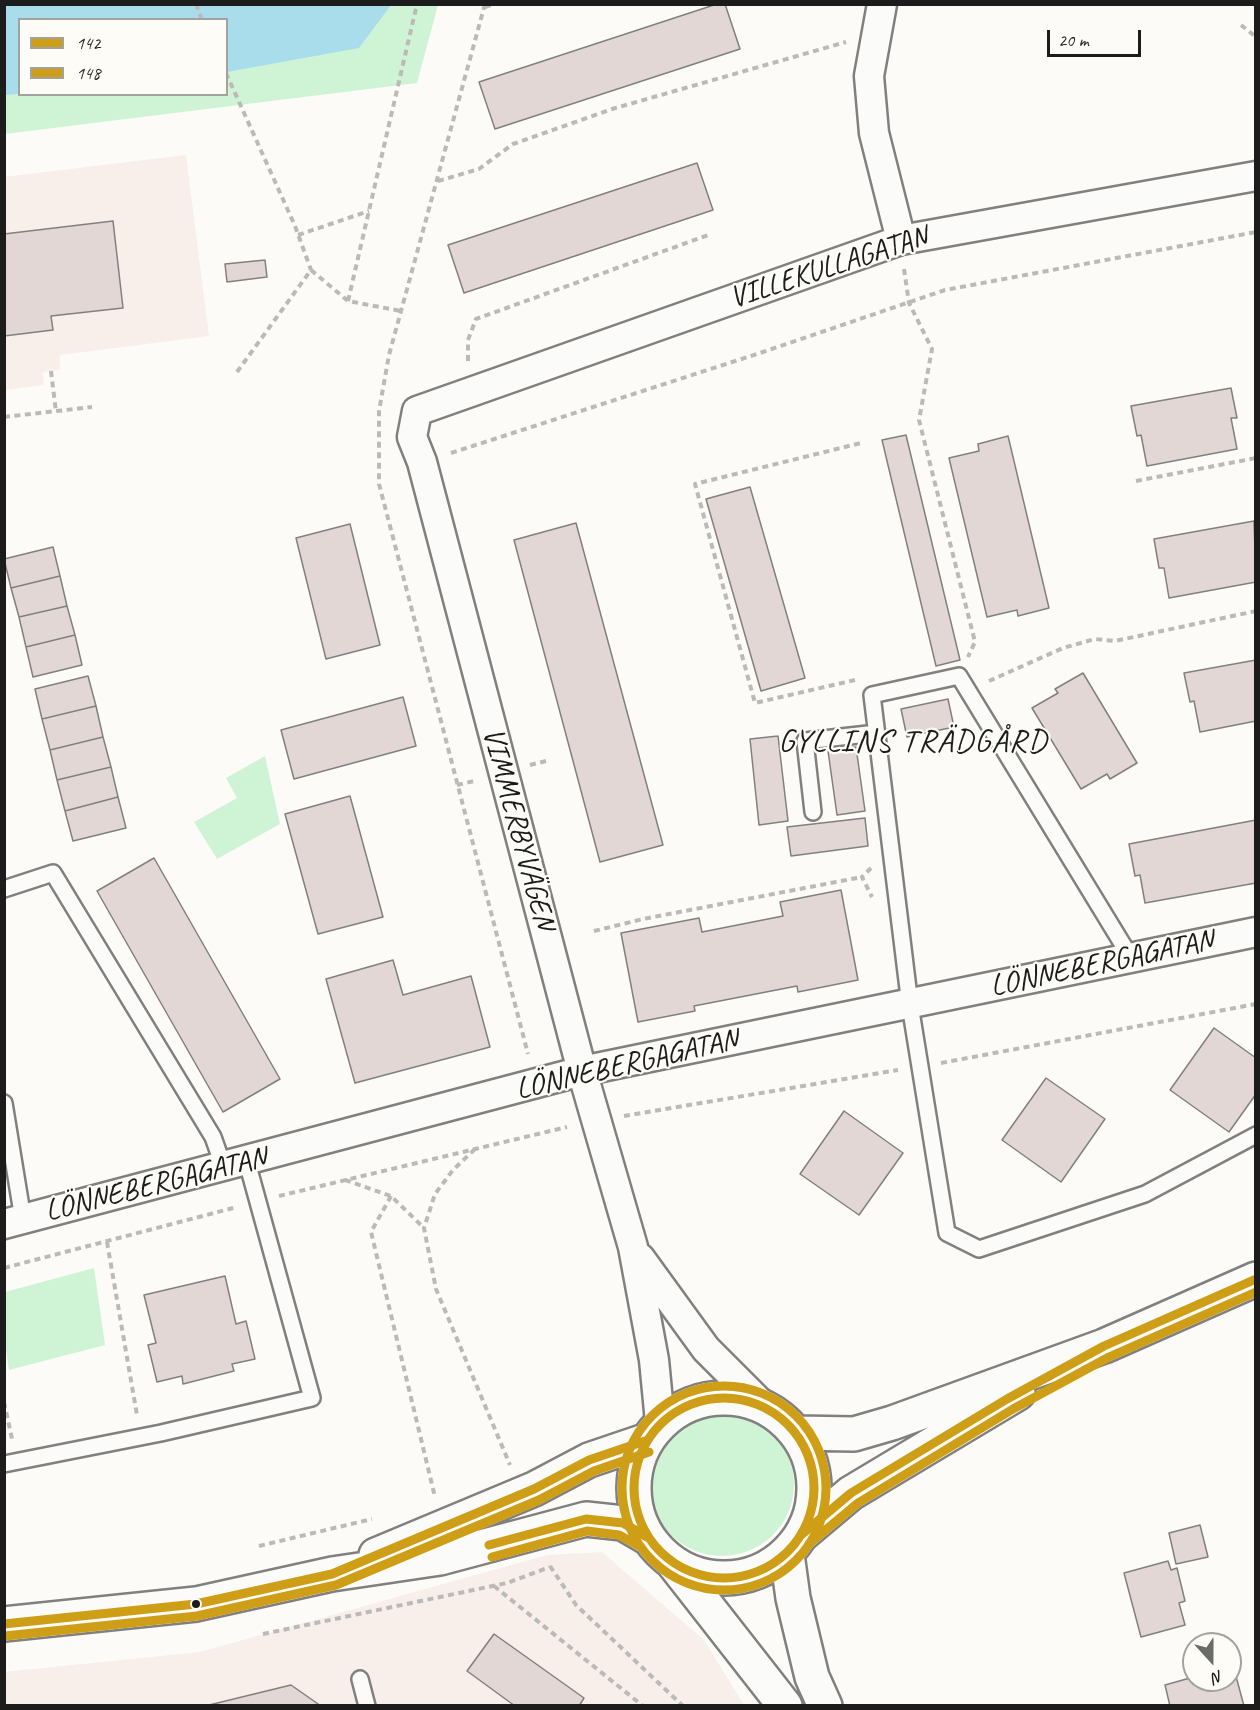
<!DOCTYPE html>
<meta charset="utf-8">
<style>
body{margin:0}
#map{position:relative;width:1260px;height:1710px;overflow:hidden;background:#fcfbf8;font-family:Caveat,sans-serif}
canvas{display:block}
.frame{position:absolute;inset:0;border:6px solid #1c1c1c;pointer-events:none}
.legend{position:absolute;left:18px;top:18px;width:210px;height:78px;box-sizing:border-box;background:#fdfcf7;border:2px solid #a3a29f;margin:0;padding:8px 10px;list-style:none;font-size:18px;color:#1c1c1c}
.legend li{display:flex;align-items:center;gap:12px;height:30px}
.legend b{width:30px;border:2px solid #a3a29f}
.north{position:absolute;left:1182px;top:1632px;width:60px;height:60px;box-sizing:border-box;background:#fdfcf7;border:2px solid #a3a29f;border-radius:50%;rotate:159deg;font-size:16px;font-weight:700;line-height:24px;text-align:center;color:#1c1c1c}
.north::after{content:'';display:block;margin:auto;width:21px;height:27px;background:#6a6a69;clip-path:polygon(50% 0,100% 100%,50% 72%,0 100%)}
.scale{position:absolute;left:1047px;top:30px;width:94px;height:27px;box-sizing:border-box;border:3px solid #1c1c1c;border-top:0;padding-left:8px;font-size:18px;line-height:21px;white-space:nowrap;color:#1c1c1c;-webkit-text-stroke:4px #fdfcf7;paint-order:stroke}
</style>
<div id="map">
<canvas width="1260" height="1710"></canvas>
<div class="frame"></div>
<ul class="legend">
<li><b style="height:8px;background:#ce9e16"></b>142</li>
<li><b style="height:8px;background:#ce9e16"></b>148</li>
</ul>
<div class="north">N</div>
<div class="scale">20 m</div>
</div>
<script>
const ctx = document.querySelector('canvas').getContext('2d');
ctx.lineJoin = 'round';
function fillPath(path, color) {
  ctx.fillStyle = color;
  ctx.fill(path, 'evenodd');
}
function poly(rows) {
  const path = new Path2D();
  for (const r of rows) {
    if (r.length === 3) {
      path.moveTo(r[0] + r[2], r[1]);
      path.arc(r[0], r[1], r[2], 0, 2 * Math.PI);
      continue;
    }
    path.moveTo(r[0], r[1]);
    for (let i = 2; i < r.length; i += 2) path.lineTo(r[i], r[i + 1]);
  }
  return path;
}
function stroke(path, color, width, dash) {
  ctx.strokeStyle = color;
  ctx.lineWidth = width;
  ctx.lineCap = dash ? 'butt' : 'round';
  ctx.setLineDash(dash || []);
  ctx.stroke(path);
}
function drawText(font, color, halo, rows, align = 'center') {
  ctx.font = font + ' Caveat,sans-serif';
  ctx.lineWidth = 4.5;
  ctx.setLineDash([]);
  ctx.textBaseline = 'middle';
  ctx.strokeStyle = halo;
  ctx.fillStyle = color;
  for (const [text, x, y, turn = 0] of rows) {
    ctx.save();
    ctx.translate(x, y);
    ctx.rotate((+turn || 0) * Math.PI / 180);
    ctx.textAlign = isNaN(turn) ? turn : align;
    if (halo) ctx.strokeText(text, 0, 0);
    ctx.fillText(text, 0, 0);
    ctx.restore();
  }
}
fillPath(poly([
 [186,155,209,336,60,355,60,370,43,372,44,385,5,390,4,177],
 [602,1552,704,1640,744,1705,5,1706,4,1672,200,1652,547,1555]
]), '#f8eeea');
fillPath(poly([
 [4,5,438,5,417,83,5,134],
 [20,20,226,20,226,94,20,94],
 [265,756,280,824,217,859,194,822,237,798,226,778],
 [94,1268,105,1345,9,1370,5,1344,5,1292],
 [722,1484,72]
]), '#cff4d5');
fillPath(poly([
 [5,4,391,4,391,5,359,48,227,72,226,20,20,20,19,94,5,95]
]), '#a9ddeb');
const building = poly([
 [717,4,725,4,740,49,495,129,479,82,717,4],
 [697,163,713,210,464,293,448,245,697,163],
 [113,221,123,308,51,316,53,330,4,336,4,234,113,221],
 [265,260,267,277,227,282,225,264,265,260],
 [1231,388,1237,418,1231,418,1237,449,1147,466,1141,435,1137,436,1131,406,1231,388],
 [906,435,960,660,936,666,882,440,906,435],
 [1008,436,1049,608,1018,616,1017,610,987,617,949,458,979,451,978,444,1008,436],
 [750,487,805,678,761,691,706,499,750,487],
 [1254,521,1256,582,1169,598,1164,568,1159,568,1154,539,1254,521],
 [576,523,663,845,600,862,514,540,576,523],
 [350,524,380,645,326,659,296,538,350,524],
 [53,547,60,576,11,588,4,559,53,547],
 [60,576,67,606,19,617,11,588,60,576],
 [67,606,75,635,26,647,19,617,67,606],
 [75,635,82,665,33,677,26,647,75,635],
 [1256,660,1256,721,1200,732,1194,701,1190,702,1184,673,1256,660],
 [1083,673,1137,763,1110,779,1107,774,1081,789,1032,708,1058,693,1055,689,1083,673],
 [88,676,96,706,42,719,35,689,88,676],
 [403,697,416,746,294,779,281,730,403,697],
 [948,699,954,727,907,737,901,709,948,699],
 [96,706,103,737,50,750,42,719,96,706],
 [778,736,788,821,759,825,750,739,778,736],
 [103,737,111,767,57,780,50,750,103,737],
 [856,747,865,811,837,815,828,751,856,747],
 [111,767,118,797,65,811,57,780,111,767],
 [350,796,383,917,318,934,285,814,350,796],
 [118,797,126,828,73,841,65,811,118,797],
 [865,818,868,846,791,856,787,827,865,818],
 [1256,820,1256,883,1145,903,1140,875,1135,876,1129,844,1256,820],
 [154,858,280,1079,223,1112,97,891,154,858],
 [841,890,858,980,798,992,797,986,694,1006,695,1011,638,1022,621,933,699,918,702,932,783,916,780,902,841,890],
 [393,960,403,995,471,976,490,1047,355,1083,326,979,393,960],
 [1214,1028,1256,1058,1256,1094,1229,1132,1170,1090,1214,1028],
 [1046,1078,1105,1119,1061,1182,1002,1140,1046,1078],
 [844,1111,903,1153,859,1215,800,1174,844,1111],
 [225,1276,236,1324,246,1321,255,1359,232,1364,234,1371,183,1384,182,1376,157,1382,148,1345,156,1343,144,1295,225,1276],
 [1200,1525,1208,1557,1176,1564,1169,1533,1200,1525],
 [1168,1561,1171,1570,1177,1568,1185,1601,1179,1603,1185,1625,1141,1637,1124,1573,1168,1561],
 [494,1634,584,1698,579,1706,515,1706,467,1671,494,1634],
 [1230,1654,1244,1706,1170,1706,1165,1685,1190,1678,1186,1663,1194,1661,1194,1680,1230,1680,1230,1654],
 [291,1685,321,1706,205,1706,291,1685]
]);
fillPath(building, '#e3d7d5');
stroke(building, '#81807f', 1.5);
const lane = poly([
 [813,812,805,741,877,733],
 [4,889,53,873,213,1137,224,1168],
 [1131,958,959,676,872,695,910,1005,947,1233,979,1249,1145,1194,1256,1135],
 [4,1103,23,1219],
 [4,1464,161,1433,312,1398,247,1162],
 [360,1679,367,1706]
]);
const street = poly([
 [882,4,869,76,874,133,901,240],
 [4,1224,582,1071,1256,932],
 [640,1258,706,1349,765,1408],
 [660,1422,654,1360,633,1247,582,1071,422,462,412,437,417,411,901,240,1256,176]
]);
const secondary = poly([
 [724,1488,90],
 [797,1433,854,1434,892,1423,1104,1346,1256,1279],
 [801,1535,851,1493,1018,1393],
 [787,1554,793,1598,812,1677,825,1706],
 [376,1555,534,1489,589,1460,645,1441],
 [674,1564,785,1706],
 [4,1624,196,1604,332,1574,440,1558,586,1519,623,1523,647,1537]
]);
stroke(lane, '#81807f', 20);
stroke(street, '#81807f', 33);
stroke(secondary, '#81807f', 38);
stroke(poly([
 [196,4,202,20],
 [485,4,389,355,379,411,379,484,528,1054],
 [485,7,494,4],
 [1241,25,1256,37],
 [226,73,295,226,311,270],
 [438,181,479,169,513,144,612,109,846,42],
 [298,235,369,211],
 [904,269,909,303,932,349,919,420,975,642,968,657],
 [348,301,417,4],
 [468,361,468,340,476,319,711,234],
 [51,371,56,412],
 [237,372,311,270,348,301,401,311],
 [4,417,92,407],
 [451,453,757,354,945,290,1256,232],
 [1136,481,1256,458],
 [855,680,755,703,695,484,861,443],
 [989,681,1063,648,1095,639,1115,641,1256,611],
 [530,765,550,760],
 [457,785,474,781],
 [871,868,862,877,872,897],
 [594,931,643,919,862,877],
 [941,1063,1256,1004],
 [624,1116,898,1070],
 [475,1149,453,1170,435,1194,424,1228,436,1289,510,1465],
 [345,1180,391,1196,424,1228],
 [279,1196,567,1127],
 [391,1196,371,1232,435,1497],
 [107,1242,137,1415],
 [4,1268,237,1207],
 [4,1402,12,1439],
 [259,1546,372,1519],
 [550,1566,576,1605,683,1706],
 [494,1586,643,1706],
 [263,1634,507,1583,550,1567]
]), '#bbbab8', 4, [6, 4.5]);
stroke(lane, '#fbfbf9', 15);
stroke(street, '#fbfbf9', 28);
stroke(secondary, '#fbfbf9', 33);
stroke(poly([
 [724,1488,90],
 [801,1535,851,1493,1007,1399,1104,1346,1256,1279],
 [489,1545,586,1519,623,1523,647,1537],
 [4,1624,196,1604,332,1574,534,1489,589,1460,645,1441]
]), '#ce9e16', 9);
stroke(poly([
 [724,1488,102],
 [809,1544,858,1503,1013,1409,1109,1357,1256,1292],
 [492,1557,587,1531,619,1535,641,1547],
 [5,1636,197,1616,336,1585,539,1500,594,1471,649,1452]
]), '#ce9e16', 9);
for (const [x, y, r, color] of [
 [196,1604,5,"#1c1c1c"]
]) {
  const dot = new Path2D();
  dot.arc(x, y, r, 0, 2 * Math.PI);
  ctx.fillStyle = color;
  ctx.fill(dot);
  stroke(dot, '#fdfcf7', 2);
}
drawText('30px', '#1c1c1c', '#fdfcf7', [
 ["VILLEKULLAGATAN",829,268,-18],
 ["VIMMERBYVÄGEN",518,829,75],
 ["LÖNNEBERGAGATAN",1102,964,-12],
 ["LÖNNEBERGAGATAN",627,1065,-13],
 ["LÖNNEBERGAGATAN",156,1185,-14]
]);
ctx.letterSpacing = '1.5px';
drawText('32px', '#1c1c1c', '#fdfcf7', [
 ["GYLLINS TRÄDGÅRD",913,743]
]);
ctx.letterSpacing = '0px';
</script>
